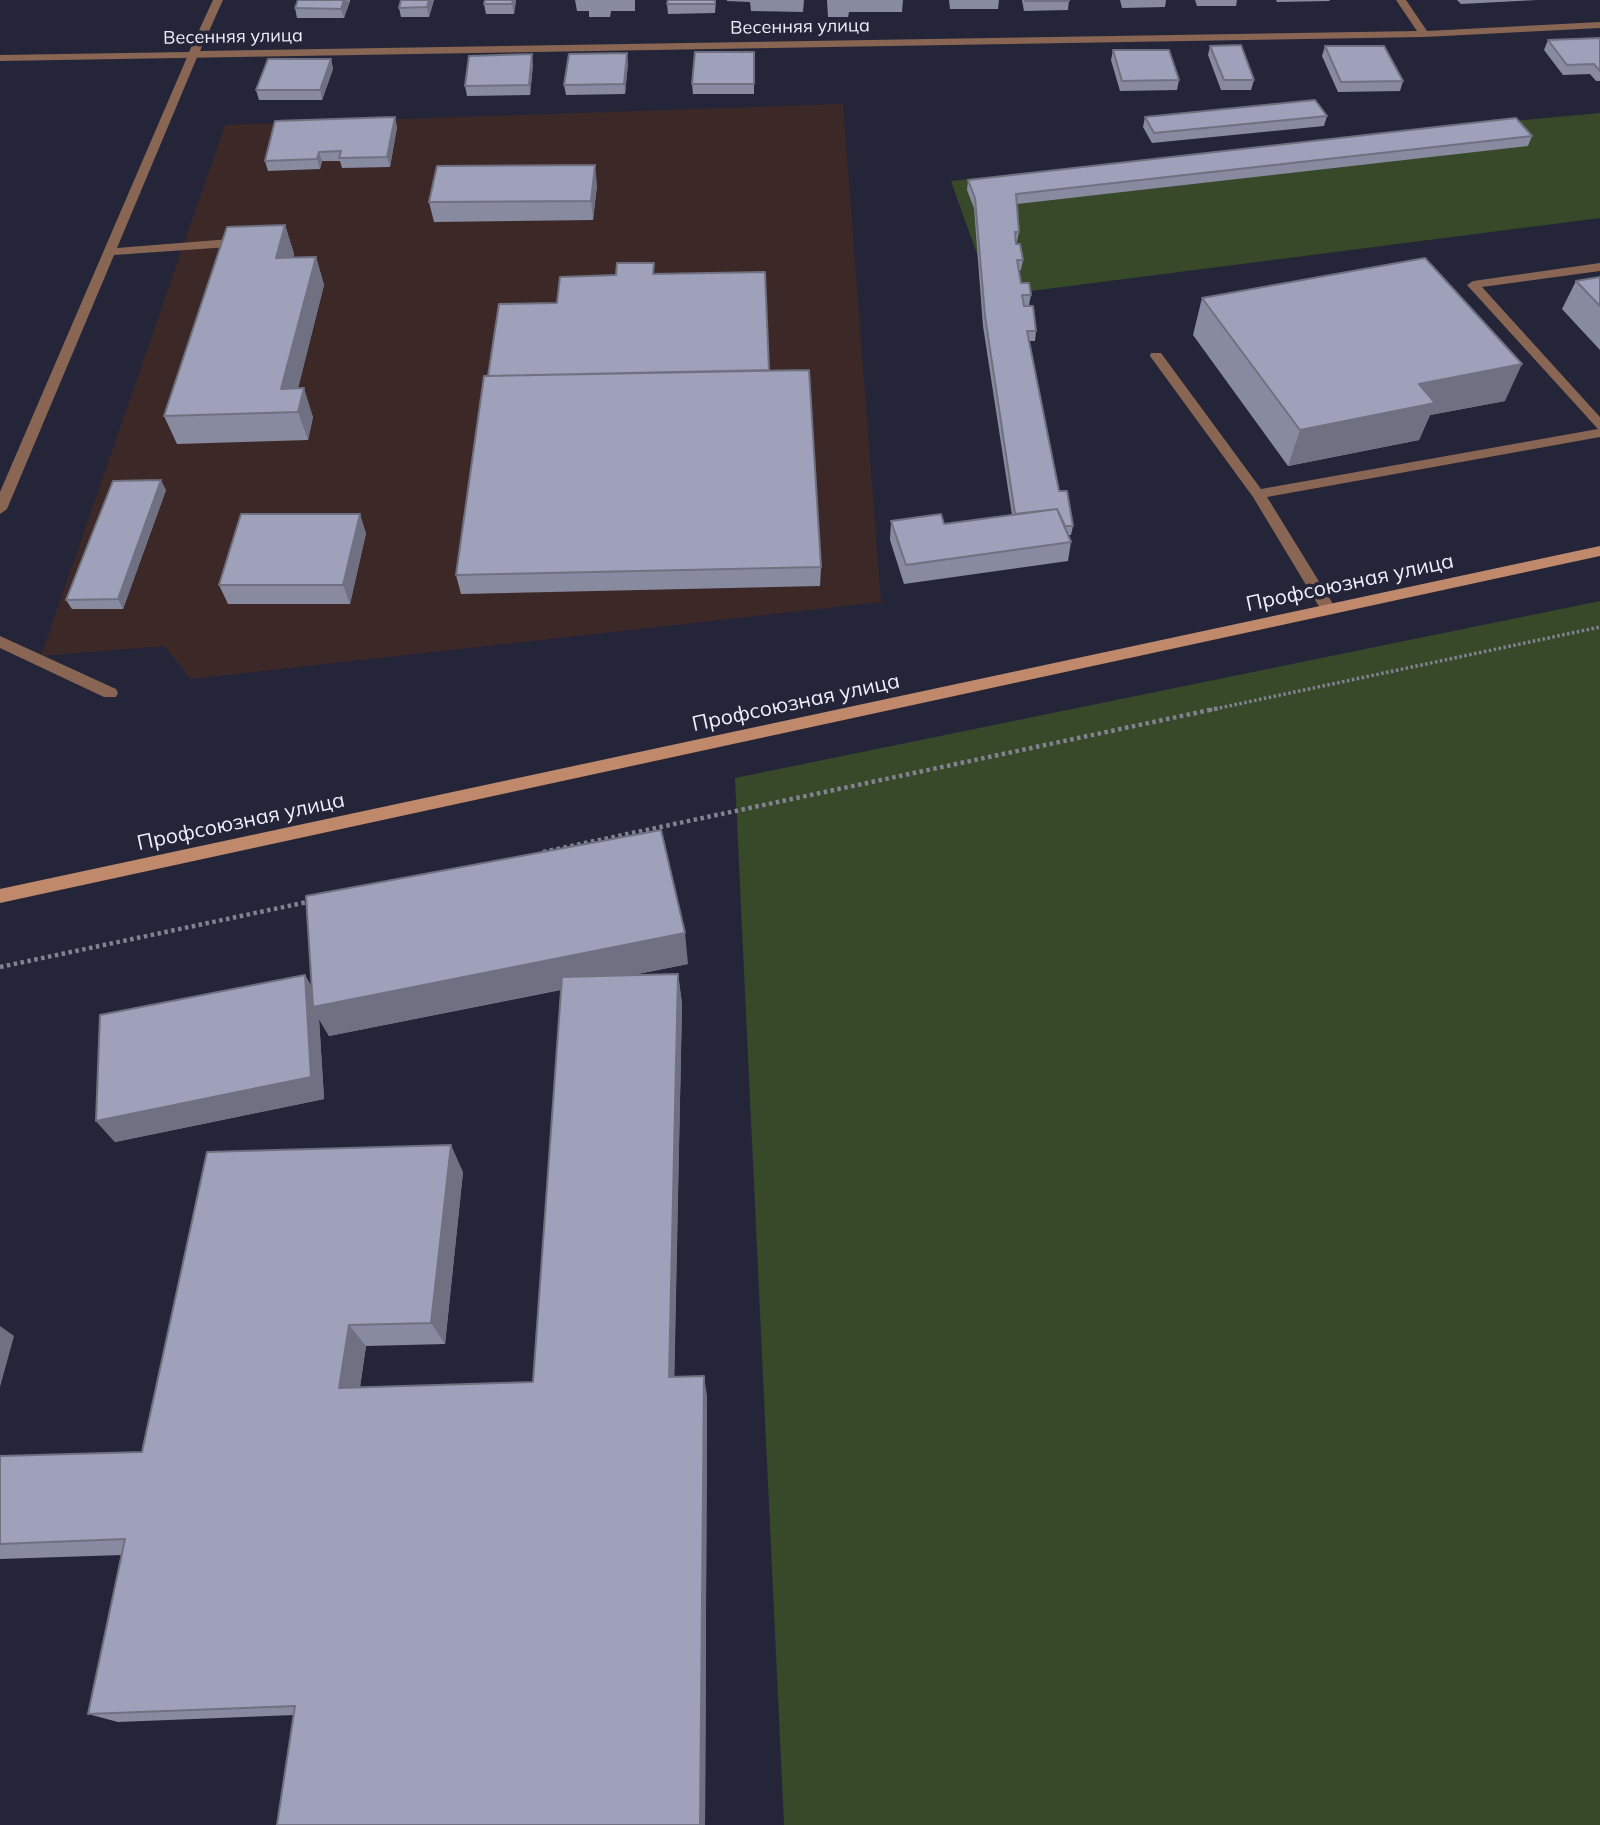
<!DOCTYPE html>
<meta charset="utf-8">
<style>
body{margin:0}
canvas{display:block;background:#242538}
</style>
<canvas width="1600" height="1825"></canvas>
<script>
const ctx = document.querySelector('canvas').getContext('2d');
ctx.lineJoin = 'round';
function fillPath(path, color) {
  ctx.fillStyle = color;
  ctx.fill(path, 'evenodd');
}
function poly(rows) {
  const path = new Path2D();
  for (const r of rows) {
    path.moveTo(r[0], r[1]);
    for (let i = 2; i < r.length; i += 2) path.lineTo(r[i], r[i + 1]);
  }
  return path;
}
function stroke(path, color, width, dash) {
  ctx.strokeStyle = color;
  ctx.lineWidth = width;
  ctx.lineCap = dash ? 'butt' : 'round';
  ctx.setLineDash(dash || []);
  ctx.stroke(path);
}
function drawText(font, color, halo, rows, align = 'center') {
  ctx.font = font + ' Mulish,sans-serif';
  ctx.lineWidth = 7;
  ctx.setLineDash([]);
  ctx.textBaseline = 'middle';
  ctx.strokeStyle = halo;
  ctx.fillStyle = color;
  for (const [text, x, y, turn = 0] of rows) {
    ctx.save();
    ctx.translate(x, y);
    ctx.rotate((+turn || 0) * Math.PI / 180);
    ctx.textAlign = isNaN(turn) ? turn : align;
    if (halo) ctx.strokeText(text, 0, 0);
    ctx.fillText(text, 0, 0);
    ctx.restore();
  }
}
fillPath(poly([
 [843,104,881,602,191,679,164,646,41,656,225,125]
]), '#3c2827');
fillPath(poly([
 [1600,113,1600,218,992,296,951,181,1405,131],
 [1600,601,1600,1825,784,1825,735,778]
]), '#374928');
stroke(poly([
 [1210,710,1600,627]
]), '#818292', 3.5, [2.5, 2.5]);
stroke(poly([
 [543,852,1219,708],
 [0,967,312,901]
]), '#818292', 4.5, [3.5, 3.5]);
fillPath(poly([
 [193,52,198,55,117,248,243,238,249,242,243,246,114,255,7,509,0,514,0,492,188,55,193,52],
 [1600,263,1600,271,1482,287,1600,417,1600,437,1267,497,1336,609,1328,614,1323,613,1253,497,1150,356,1151,353,1161,353,1261,489,1598,429,1467,285,1473,281,1600,263],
 [0,636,116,689,118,693,116,697,104,697,0,648,0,636]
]), '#896653');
fillPath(poly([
 [213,0,223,0,200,51,1417,31,1396,0,1406,0,1427,31,1600,22,1600,28,1424,37,0,61,0,55,189,52,213,0]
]), '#896653');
fillPath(poly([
 [1600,546,1600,556,0,903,0,889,1600,546]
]), '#c0896b');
fillPath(poly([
 [298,0,350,0,350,1,344,18,297,18,295,8],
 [434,0,429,17,401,17,399,8],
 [516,0,514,14,486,14,484,4],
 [575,0,635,0,635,11,611,11,610,17,589,17,589,11,577,11],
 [716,0,715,13,668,14,667,4],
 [727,0,804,0,803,12,751,11,750,2,727,1],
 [827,0,903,0,902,12,849,12,848,17,828,17],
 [949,0,999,0,998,9,950,9],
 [1022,0,1069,0,1068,10,1024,11],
 [1120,0,1166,0,1165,7,1122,8],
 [1195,0,1237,0,1236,6,1197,6],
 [1276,0,1330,0,1329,1,1277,2],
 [1457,0,1537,0,1461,4],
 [1600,38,1600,81,1596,81,1590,74,1563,75,1544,50,1548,40],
 [1210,46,1254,80,1251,90,1221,90,1208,55],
 [1325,46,1403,81,1400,91,1338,92,1322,56],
 [1113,50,1179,80,1177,90,1120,91,1111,60],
 [754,52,754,94,693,94,692,84],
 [331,59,333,69,322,100,259,100,256,90],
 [628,63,625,94,566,95,564,85],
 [533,64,530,95,467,96,465,86],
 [1327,116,1324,126,1152,143,1143,127,1145,117],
 [397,127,390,167,342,168,340,161,322,161,320,169,268,171,265,161],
 [1532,136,1528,146,1017,204,1019,232,1017,242,1016,242,1023,260,1021,270,1019,270,1021,283,1031,295,1029,305,1024,305,1036,331,1035,341,1029,341,1059,491,1073,526,1071,535,1069,535,1071,542,1068,561,904,584,890,540,891,521,944,524,1012,515,983,326,974,208,967,190,968,180],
 [597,185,593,220,434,222,429,202],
 [285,225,294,254,293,257,316,257,324,285,298,388,313,417,308,440,177,444,164,416],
 [654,274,769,370,821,567,820,586,461,594,456,575,488,376,557,303],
 [1600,277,1600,350,1562,309,1576,281],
 [1202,298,1505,401,1430,415,1419,440,1288,466,1193,335],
 [166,490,123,609,72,609,66,600],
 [366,533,350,604,228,604,219,585],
 [688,964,632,975,678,974,682,1004,674,1377,707,1396,705,1825,277,1825,294,1715,118,1722,88,1714,122,1555,0,1559,0,1456,142,1452,463,1172,445,1344,366,1346,360,1387,533,1382,561,990,329,1036,319,1019,324,1099,115,1142,96,1121,305,975,311,986]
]), '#888a9f');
fillPath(poly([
 [344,0,350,1,344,18,341,9],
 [429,0,434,0,429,17,427,7],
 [513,0,516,0,514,14,512,4],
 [627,53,628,63,625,94,624,84],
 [532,54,533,64,530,95,529,85],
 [331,59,333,69,322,100,320,90],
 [395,117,397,127,390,167,387,157],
 [319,152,322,161,320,169,317,159],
 [595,165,597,185,593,220,591,201],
 [285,225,294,254,286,286,276,258],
 [316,257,324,285,292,412,281,389],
 [1522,364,1505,401,1430,415,1419,440,1288,466,1300,430,1419,384],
 [304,388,313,417,308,440,298,412],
 [161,480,166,490,123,609,118,599],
 [360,514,366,533,350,604,343,585],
 [685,933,688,964,329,1036,319,1019,324,1099,115,1142,96,1121,305,975,318,998],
 [678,974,682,1004,674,1397,669,1377],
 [451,1145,463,1172,445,1344,431,1323],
 [349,1325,366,1346,357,1407,339,1388],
 [0,1326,14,1336,0,1387],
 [704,1376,707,1396,705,1825,700,1825]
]), '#6f7182');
const building = poly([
 [298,0,344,0,341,9,295,8,298,0],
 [401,0,429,0,427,7,399,8,401,0],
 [485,0,513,0,512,4,484,4,485,0],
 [668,0,715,0,715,4,667,4,668,0],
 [1025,0,1069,0,1069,1,1025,1,1025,0],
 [1600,38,1600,71,1594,64,1567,65,1548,40,1600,38],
 [1241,45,1254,80,1224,80,1210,46,1241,45],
 [1325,46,1384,46,1403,81,1341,82,1325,46],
 [1113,50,1169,50,1179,80,1122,81,1113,50],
 [695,52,754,52,754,84,692,84,695,52],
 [627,53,624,84,564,85,569,54,627,53],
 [532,54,529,85,465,86,469,56,532,54],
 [268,59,331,59,320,90,256,90,268,59],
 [1315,100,1327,116,1154,133,1145,117,1315,100],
 [395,117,387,157,339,158,341,151,319,152,317,159,265,161,275,121,395,117],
 [1516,118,1532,136,1016,194,1019,232,1015,232,1016,244,1020,244,1023,260,1017,260,1021,283,1029,283,1031,295,1022,295,1024,306,1033,306,1036,331,1027,331,1059,491,1067,491,1073,526,1065,526,1057,509,1015,514,985,316,975,198,968,180,1516,118],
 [595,165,591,201,429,202,437,166,595,165],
 [285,225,276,258,316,257,281,389,304,388,298,412,164,416,227,227,285,225],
 [1425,258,1522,364,1419,384,1435,403,1300,430,1202,298,1425,258],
 [617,263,654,263,653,274,765,272,769,370,488,376,499,304,557,303,560,277,616,275,617,263],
 [1600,277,1600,306,1576,281,1600,277],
 [809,370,821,567,456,575,484,376,809,370],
 [161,480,118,599,66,600,113,481,161,480],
 [1057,509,1071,542,906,565,891,521,941,514,944,524,1057,509],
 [241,514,360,514,343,585,219,585,241,514],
 [661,830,685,933,313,1007,306,896,661,830],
 [678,974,669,1377,704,1376,700,1825,277,1825,295,1706,88,1714,125,1539,0,1544,0,1456,142,1452,207,1152,451,1145,431,1323,349,1325,339,1388,533,1382,562,977,678,974],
 [305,975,311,1077,96,1121,100,1015,305,975]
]);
fillPath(building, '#9ea1b9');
stroke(building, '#6f7182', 2);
drawText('18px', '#eeeffc', '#242538', [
 ["Весенняя улица",800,27,-1],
 ["Весенняя улица",233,37,-1]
]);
drawText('21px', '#eeeffc', '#242538', [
 ["Профсоюзная улица",1350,583,-12],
 ["Профсоюзная улица",796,703,-12],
 ["Профсоюзная улица",241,822,-12]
]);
</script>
